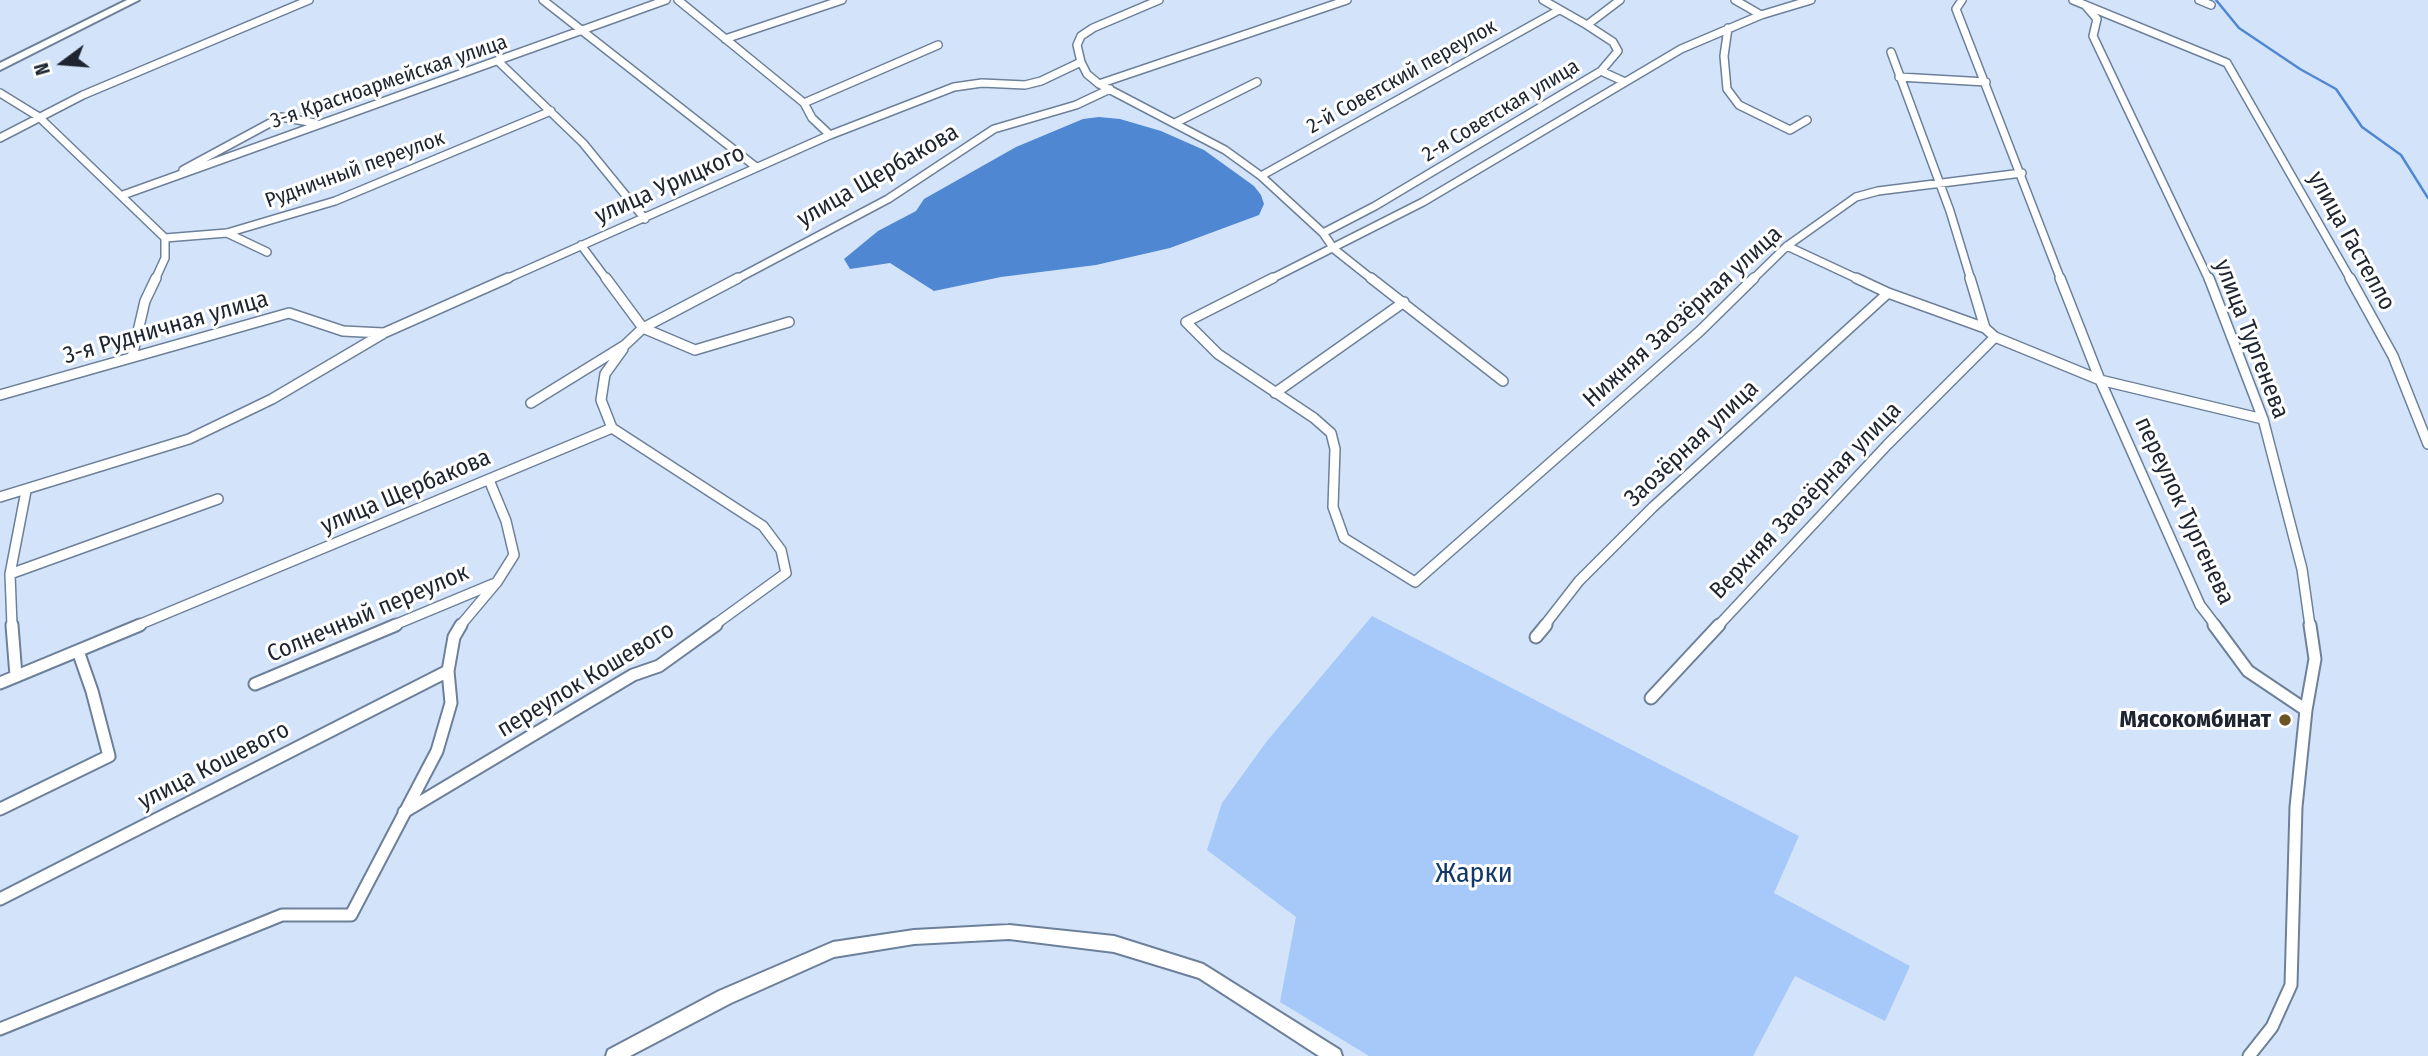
<!DOCTYPE html>
<meta charset="utf-8">
<style>
body{margin:0}
#map{position:relative;width:2428px;height:1056px;overflow:hidden;background:#d3e4fa;font-family:"Fira Sans Condensed",sans-serif}
canvas{display:block}
.north{position:absolute;left:28px;top:28px;width:70px;height:70px;-webkit-text-stroke:5px #fff;paint-order:stroke;rotate:254deg;font-size:19px;font-weight:700;line-height:28px;text-align:center;color:#1e2530}
.north::after{content:'';display:block;margin:auto;width:24px;height:32px;background:#1e2530;clip-path:polygon(50% 0,100% 100%,50% 72%,0 100%)}
</style>
<div id="map">
<canvas width="2428" height="1056"></canvas>
<div class="north">N</div>
</div>
<script>
const ctx = document.querySelector('canvas').getContext('2d');
ctx.lineJoin = 'round';
function fillPath(path, color) {
  ctx.fillStyle = color;
  ctx.fill(path, 'evenodd');
}
function poly(rows) {
  const path = new Path2D();
  for (const r of rows) {
    path.moveTo(r[0], r[1]);
    for (let i = 2; i < r.length; i += 2) path.lineTo(r[i], r[i + 1]);
  }
  return path;
}
function stroke(path, color, width, dash) {
  ctx.strokeStyle = color;
  ctx.lineWidth = width;
  ctx.lineCap = dash ? 'butt' : 'round';
  ctx.setLineDash(dash || []);
  ctx.stroke(path);
}
function drawText(font, color, halo, rows, align = 'center') {
  ctx.font = font + ' "Fira Sans Condensed",sans-serif';
  ctx.lineWidth = 6;
  ctx.setLineDash([]);
  ctx.textBaseline = 'middle';
  ctx.strokeStyle = halo;
  ctx.fillStyle = color;
  for (const [text, x, y, turn = 0] of rows) {
    ctx.save();
    ctx.translate(x, y);
    ctx.rotate((+turn || 0) * Math.PI / 180);
    ctx.textAlign = isNaN(turn) ? turn : align;
    if (halo) ctx.strokeText(text, 0, 0);
    ctx.fillText(text, 0, 0);
    ctx.restore();
  }
}
fillPath(poly([
 [1372,616,1799,836,1774,893,1910,966,1885,1021,1795,976,1753,1056,1369,1056,1280,1002,1296,917,1207,850,1222,803,1267,741]
]), '#a6c9f9');
fillPath(poly([
 [1099,117,1120,119,1161,131,1204,150,1254,186,1261,195,1264,204,1259,215,1170,248,1096,265,1001,277,934,291,890,263,850,269,844,259,878,231,916,211,924,199,1016,147,1083,119]
]), '#4f87d2');
stroke(poly([
 [2216,0,2239,28,2300,69,2336,89,2362,127,2401,155,2428,198]
]), '#4f87d2', 2.5);
const minorFar2 = poly([
 [543,0,756,167],
 [678,0,804,103,812,118,830,135],
 [1543,0,1587,25],
 [1735,0,1761,15],
 [1962,0,1956,9,2061,280],
 [2073,0,2227,63,2351,280],
 [2199,0,2211,5],
 [2085,5,2097,19,2093,36,2209,280],
 [1728,28,1724,56,1727,89,1739,105,1790,130,1807,120],
 [725,39,842,0],
 [1891,52,1950,211,1971,280],
 [499,62,583,143,645,219],
 [1081,62,1087,74,1099,84,1225,150,1261,176,1323,233,1334,249,1373,280],
 [1601,71,1625,82],
 [1899,77,1986,82],
 [1099,84,1347,0],
 [0,93,39,117,165,238,165,258,155,280],
 [804,103,938,45],
 [1175,123,1257,82],
 [0,138,83,95,309,0],
 [183,170,281,117,315,123],
 [1261,176,1559,10],
 [123,195,666,0],
 [227,233,267,252],
 [1323,233,1375,206,1601,71,1618,51,1613,42,1587,25,1620,0],
 [165,238,227,233,335,201,551,111],
 [581,245,607,280],
 [1787,246,1860,280],
 [504,280,830,135,954,87,982,83,1025,85,1041,81,1081,62,1077,45,1081,36,1093,28,1159,0],
 [735,280,888,199,994,129,1076,105,1110,89],
 [1269,280,1423,202,1681,49,1761,15,1811,0],
 [1752,280,1787,246,1856,197,1878,191,2022,173]
]);
const minorFar1 = poly([
 [606,278,643,328,695,350,789,322],
 [1273,278,1186,322,1218,354,1314,418,1331,433,1335,449,1333,507,1344,538,1415,582,1700,331,1754,278],
 [1371,278,1503,381],
 [1856,278,1888,293,1985,328,1995,337,2100,380,2263,419],
 [1970,278,1985,328],
 [2060,278,2100,380,2200,605,2216,626],
 [2209,278,2263,419,2302,569,2310,626],
 [2350,278,2393,356,2428,444],
 [132,357,145,301,156,278],
 [1275,393,1404,302],
 [0,395,289,313,343,331,383,333],
 [531,403,625,345,643,328,738,278],
 [612,428,601,400,605,374,623,349],
 [612,428,763,526,781,550,786,573,713,626],
 [0,497,189,439,272,399,384,333,508,278],
 [10,574,218,499],
 [12,626,10,574,26,491],
 [136,626,612,428],
 [392,626,493,584],
 [460,626,497,582,514,555,506,521,489,480],
 [1544,626,1579,581,1653,507,1888,293],
 [1718,626,1888,444,1995,337]
]);
const minor = poly([
 [12,625,16,676],
 [2214,625,2248,671,2306,710],
 [1536,637,1546,625],
 [0,683,140,625],
 [255,684,396,625],
 [1651,698,1719,625],
 [0,809,109,756,92,691,78,651],
 [404,812,633,675,659,666,716,625],
 [0,899,448,671],
 [0,1029,282,915,351,915,437,751,451,703,448,671,454,637,461,625],
 [2249,1056,2272,1027,2291,985,2296,807,2306,710,2315,659,2310,625]
]);
const tertiary = poly([
 [1009,925,1114,936,1203,964,1340,1050,1342,1056,1319,1056,1199,978,1114,952,1009,939,914,944,834,957,731,1003,630,1056,606,1056,608,1050,719,991,833,942,914,930,1009,925]
]);
const secondary = poly([
 [127,0,139,0,0,70,0,63,127,0]
]);
stroke(minorFar2, '#6d8099', 10);
stroke(minorFar1, '#6d8099', 12);
stroke(minor, '#6d8099', 15);
stroke(tertiary, '#6d8099', 4);
stroke(secondary, '#6d8099', 4);
stroke(minorFar2, '#fff', 7);
stroke(minorFar1, '#fff', 9);
stroke(minor, '#fff', 11);
fillPath(tertiary, '#fff');
fillPath(secondary, '#fff');
for (const [x, y, r, color] of [
 [2285,720,7,"#6b5524"]
]) {
  const dot = new Path2D();
  dot.arc(x, y, r, 0, 2 * Math.PI);
  ctx.fillStyle = color;
  ctx.fill(dot);
  stroke(dot, '#fff', 2.5);
}
drawText('21px', '#1e2530', '#fff', [
 ["2-й Советский переулок",1402,77,-29],
 ["3-я Красноармейская улица",389,82,-19],
 ["2-я Советская улица",1501,111,-31],
 ["Рудничный переулок",355,170,-20]
]);
drawText('24px', '#1e2530', '#fff', [
 ["улица Щербакова",878,176,-30],
 ["улица Урицкого",670,185,-24],
 ["улица Гастелло",2351,241,61],
 ["Нижняя Заозёрная улица",1683,317,-42],
 ["3-я Рудничная улица",166,328,-16],
 ["улица Тургенева",2251,339,69],
 ["Заозёрная улица",1692,444,-43],
 ["улица Щербакова",406,492,-23],
 ["Верхняя Заозёрная улица",1806,501,-46],
 ["переулок Тургенева",2184,511,65],
 ["Солнечный переулок",368,614,-23],
 ["переулок Кошевого",586,680,-31],
 ["улица Кошевого",214,766,-27]
]);
drawText('bold 24px', '#1e2530', '#fff', [
 ["Мясокомбинат",2271,720]
], 'right');
drawText('28px', '#123869', '#fff', [
 ["Жарки",1474,874]
]);
</script>
